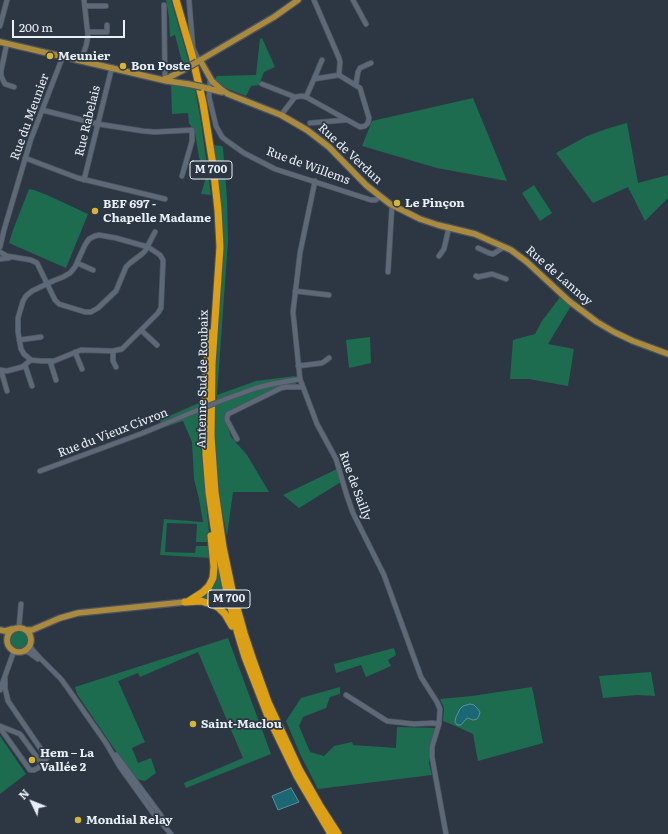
<!DOCTYPE html>
<meta charset="utf-8">
<style>
body{margin:0}
#map{position:relative;width:668px;height:834px;overflow:hidden;background:#2c3743;font-family:Literata,serif}
canvas{display:block}
.north{position:absolute;left:12px;top:782px;width:40px;height:40px;-webkit-text-stroke:3px #2c3743;paint-order:stroke;rotate:313deg;font-size:11px;font-weight:700;line-height:16px;text-align:center;color:#e8eff7}
.north::after{content:'';display:block;margin:auto;width:14px;height:18px;background:#e8eff7;clip-path:polygon(50% 0,100% 100%,50% 72%,0 100%)}
.scale{position:absolute;left:12px;top:20px;width:113px;height:18px;box-sizing:border-box;border:2px solid #e8eff7;border-top:0;padding-left:5px;font-size:12px;line-height:14px;white-space:nowrap;color:#e8eff7;-webkit-text-stroke:3px #2c3743;paint-order:stroke}
</style>
<div id="map">
<canvas width="668" height="834"></canvas>
<div class="north">N</div>
<div class="scale">200 m</div>
</div>
<script>
const ctx = document.querySelector('canvas').getContext('2d');
ctx.lineJoin = 'round';
function fillPath(path, color) {
  ctx.fillStyle = color;
  ctx.fill(path, 'evenodd');
}
function poly(rows) {
  const path = new Path2D();
  for (const r of rows) {
    if (r.length === 3) {
      path.moveTo(r[0] + r[2], r[1]);
      path.arc(r[0], r[1], r[2], 0, 2 * Math.PI);
      continue;
    }
    path.moveTo(r[0], r[1]);
    for (let i = 2; i < r.length; i += 2) path.lineTo(r[i], r[i + 1]);
  }
  return path;
}
function stroke(path, color, width, dash) {
  ctx.strokeStyle = color;
  ctx.lineWidth = width;
  ctx.lineCap = dash ? 'butt' : 'round';
  ctx.setLineDash(dash || []);
  ctx.stroke(path);
}
function drawText(font, color, halo, rows, align = 'center') {
  ctx.font = font + ' Literata,serif';
  ctx.lineWidth = 3.5;
  ctx.setLineDash([]);
  ctx.textBaseline = 'middle';
  ctx.strokeStyle = halo;
  ctx.fillStyle = color;
  for (const [text, x, y, turn = 0] of rows) {
    ctx.save();
    ctx.translate(x, y);
    ctx.rotate((+turn || 0) * Math.PI / 180);
    ctx.textAlign = isNaN(turn) ? turn : align;
    if (halo) ctx.strokeText(text, 0, 0);
    ctx.fillText(text, 0, 0);
    ctx.restore();
  }
}
fillPath(poly([
 [160,0,171,0,189,62,183,66,175,35,170,37,169,17,166,0],
 [262,38,275,67,264,72,259,85,251,86,246,96,220,86,215,79,217,76,256,75,260,39],
 [171,83,195,89,201,122,211,195,201,194,206,177,199,157,195,133,189,123,188,113,172,114],
 [473,98,507,181,437,168,362,146,372,121],
 [627,123,638,183,668,175,668,198,645,221,628,187,593,203,556,153,587,136,606,129],
 [213,145,222,146,223,148,227,199,228,241,217,395,256,381,295,376,296,385,282,386,225,418,231,437,247,455,269,492,233,492,227,536,222,511,217,477,213,408,217,396,214,398,220,269],
 [534,185,552,213,540,221,522,193],
 [29,189,34,190,47,195,88,214,66,268,9,243,13,230],
 [561,296,571,306,548,344,574,349,568,386,529,379,510,379,513,340,535,334,542,321],
 [370,337,371,363,349,368,346,340],
 [201,402,200,442,210,542,196,542,197,524,167,523,165,552,195,553,196,546,210,546,211,558,160,555,164,519,203,522,199,499,194,479,192,442,183,421,162,428,160,420],
 [337,469,341,482,299,508,283,495],
 [217,558,228,604,221,606,199,600,205,593,216,559],
 [19,640,10],
 [228,638,271,754,186,788,184,783,243,758,198,652,140,677,138,673,118,681,145,742,132,748,138,763,151,758,156,773,145,781,136,779,113,747,77,694,75,687],
 [394,648,396,655,388,660,391,666,366,677,361,665,336,673,334,664],
 [651,672,655,696,637,695,603,698,599,676],
 [340,687,340,694,330,697,326,708,303,717,299,726,310,752,324,756,334,746,352,742,353,745,396,748,397,727,436,728,431,742,429,763,432,775,318,789,300,754,286,721,301,698],
 [532,687,543,743,478,761,473,734,451,724,443,721,444,708,440,699,472,696],
 [0,736,26,774,0,794]
]), '#1d6c50');
const water = poly([
 [470,704,474,705,478,709,480,712,479,716,477,719,473,720,468,718,466,719,461,725,457,725,455,722,455,721,456,717,460,709,463,706,470,704],
 [291,788,299,802,278,810,272,796,291,788]
]);
fillPath(water, '#1c6774');
stroke(water, '#59909b', 1);
const minor = poly([
 [189,0,193,48,199,61],
 [353,0,366,24],
 [164,5,165,80],
 [85,6,106,6],
 [0,26,7,0],
 [89,32,107,32,107,25],
 [7,43,1,71,1,76,5,84,14,87],
 [81,60,86,46,88,36,84,0],
 [322,60,314,79,339,75],
 [210,80,209,97,216,126,222,137,227,141,244,153,275,169,371,200,376,200,379,197],
 [262,84,295,97],
 [356,84,358,72,360,68,371,63],
 [306,97,314,79],
 [42,110,98,124,143,131,155,132,192,130,192,141,182,176],
 [281,115,295,97,302,96,306,97,360,127,365,126,368,123,369,118,360,88,339,75,340,62,339,58,314,0],
 [310,123,346,120],
 [25,158,78,178,165,199],
 [84,180,112,67],
 [315,181,300,253,293,312,300,379,317,424,336,459,347,496,353,513,384,575,421,677,437,702,440,709,439,724,432,747,432,757,446,834],
 [0,247,4,230,31,139,63,56],
 [478,248,489,253,493,254,504,247],
 [0,252,7,256,31,260,37,263,55,300,59,304,85,312,91,312,98,308,116,291,126,267,130,263,142,254,145,251,155,232],
 [439,256,444,249,449,227],
 [0,259,9,258],
 [77,263,93,270],
 [388,272,392,206],
 [476,276,478,277,492,274,506,279],
 [295,291,329,295],
 [141,330,157,345],
 [19,340,41,337],
 [113,351,113,361,116,367],
 [75,352,82,369],
 [50,361,56,380],
 [25,365,32,386],
 [298,366,322,363,325,361,329,358],
 [0,370,7,371,22,367,31,360,41,361,54,361,81,350,113,351,122,349,158,313,161,308,163,263,163,260,160,255,148,247,116,238,99,235,95,236,89,239,85,245,75,267,70,273,63,277,53,281,32,291,26,296,23,301,18,318,18,332,21,349,24,354,31,360],
 [1,370,7,391],
 [223,400,256,388,272,384,300,379],
 [237,439,227,420,227,418,228,414,281,388,286,387,302,387],
 [40,471,143,433,193,412],
 [19,627,21,604],
 [30,645,31,648,39,657,61,679,69,690,106,743,120,767,153,813,171,834],
 [23,651,28,652,38,659],
 [5,678,5,688,8,701,47,758],
 [0,690,14,651],
 [346,695,387,721,414,724,432,723,439,724],
 [0,726,20,734,39,760,43,761,46,759],
 [0,728,30,770,34,770,38,768,47,758],
 [116,755,160,814,166,825]
]);
const major = poly([
 [0,42,167,81,188,84],
 [200,60,212,81,222,90,228,94,281,115,307,130,329,147,366,185,390,204,420,219,438,225,475,234,511,250,527,262,569,301,597,322,614,332,633,341,668,354],
 [197,62,274,17,298,0],
 [164,79,170,77,185,69],
 [202,87,222,92],
 [19,640,12],
 [0,630,5,631,12,629],
 [26,630,32,630,60,618,78,613,185,602]
]);
const highway = poly([
 [176,0,192,55,203,103,213,165,218,210,220,247,212,364,211,436,215,492,223,547,232,590,244,633,253,660,268,702,299,769,320,806,338,834],
 [210,333,206,375,205,403,206,455,209,492,214,527,221,563,227,592,238,634,245,657,268,716,297,776,331,834],
 [189,601,203,592,209,586,213,578,214,567,211,536],
 [185,602,201,601,214,605,219,608,225,614,232,626]
]);
stroke(minor, '#4c545f', 6);
stroke(major, '#4c545f', 8);
stroke(highway, '#4c545f', 9);
stroke(minor, '#5e6977', 4.5);
stroke(major, '#aa8a3d', 5.5);
stroke(highway, '#dca016', 7);
const minorBridge = poly([
 [193,412,223,400]
]);
const majorBridge = poly([
 [185,69,197,62],
 [188,84,202,87]
]);
stroke(minorBridge, '#4c545f', 6, []);
stroke(majorBridge, '#4c545f', 8, []);
stroke(minorBridge, '#5e6977', 4.5);
stroke(majorBridge, '#aa8a3d', 5.5);
for (const [x, y, r, color] of [
 [50,56,4,"#d4b535"],
 [123,66,4,"#d4b535"],
 [397,203,4,"#d4b535"],
 [95,211,4,"#d4b535"],
 [193,724,4,"#d4b535"],
 [32,760,4,"#d4b535"],
 [78,820,4,"#d4b535"]
]) {
  const dot = new Path2D();
  dot.arc(x, y, r, 0, 2 * Math.PI);
  ctx.fillStyle = color;
  ctx.fill(dot);
  stroke(dot, '#2c3743', 1.5);
}
for (const [x, y, w] of [
 [211,170,42],
 [229,599,42]
]) {
  const box = new Path2D();
  box.roundRect(x - w / 2, y - 9, w, 18, 3);
  ctx.fillStyle = '#2c3743';
  ctx.fill(box);
  stroke(box, '#e8eff7', 1);
}
drawText('bold 11px', '#e8eff7', null, [
 ["M 700",211,170],
 ["M 700",229,599]
]);
drawText('bold 12px', '#e8eff7', '#2c3743', [
 ["Meunier",58,56],
 ["Bon Poste",131,66],
 ["Le Pinçon",405,203],
 ["BEF 697 -",103,204],
 ["Chapelle Madame",103,218],
 ["Saint-Maclou",201,724],
 ["Hem – La",40,753],
 ["Vallée 2",40,767],
 ["Mondial Relay",86,820]
], 'left');
drawText('12px', '#e8eff7', '#2c3743', [
 ["Rue du Meunier",30,117,-70],
 ["Rue Rabelais",88,121,-76],
 ["Rue de Verdun",350,154,43],
 ["Rue de Willems",308,166,20],
 ["Rue de Lannoy",559,276,41],
 ["Antenne Sud de Roubaix",203,379,-89],
 ["Rue du Vieux Civron",113,433,-21],
 ["Rue de Sailly",355,486,70]
]);
</script>
